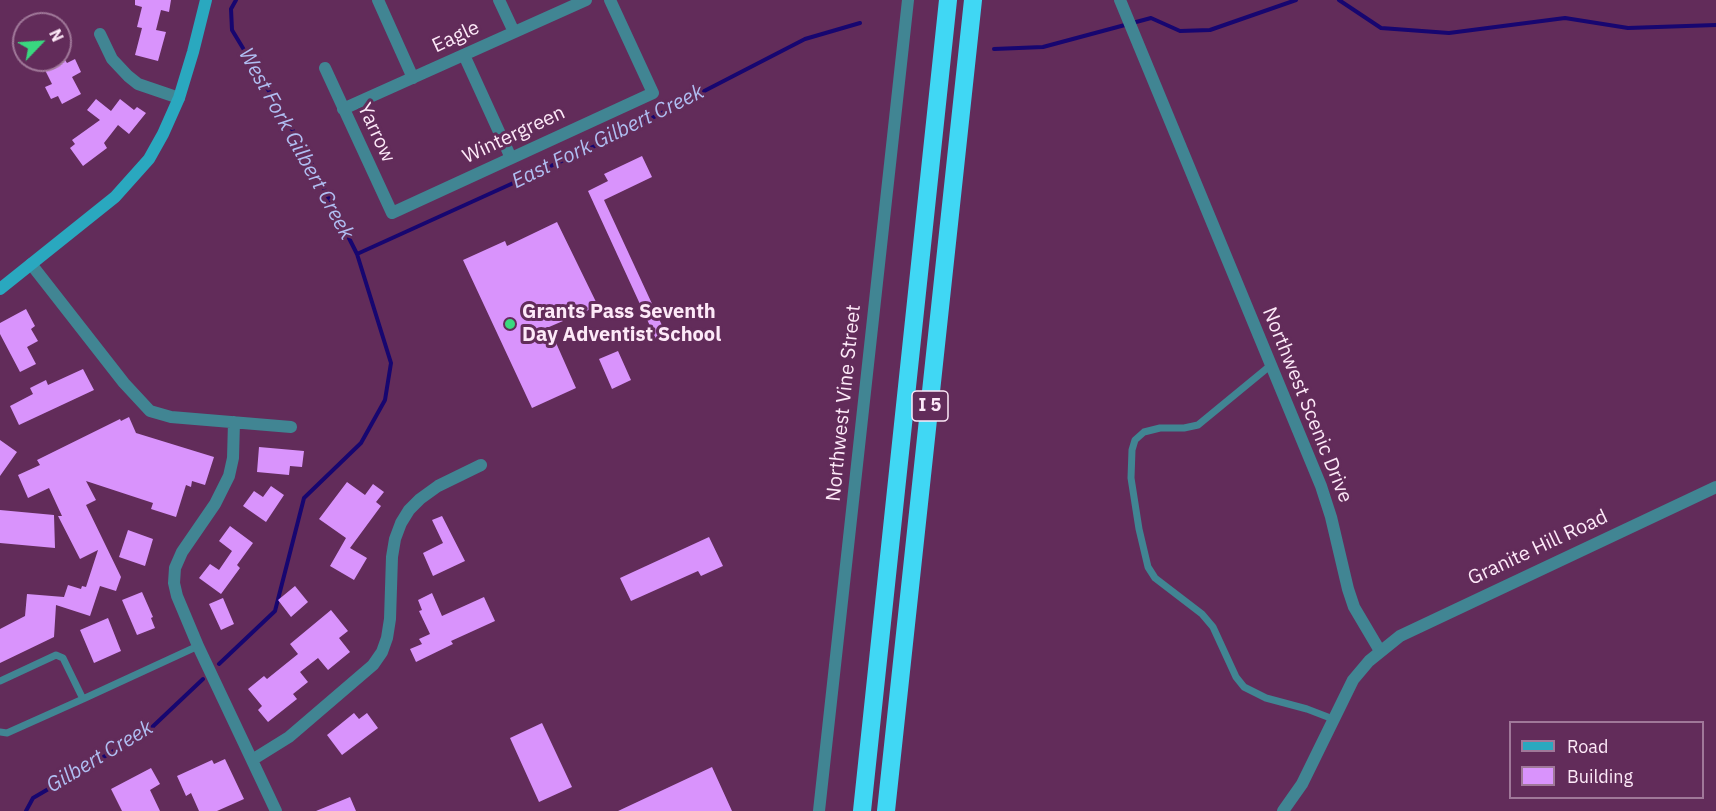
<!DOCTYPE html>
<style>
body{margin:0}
#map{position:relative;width:1716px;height:811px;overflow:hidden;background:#622c5a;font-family:"IBM Plex Sans",sans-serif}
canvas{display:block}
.legend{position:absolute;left:1509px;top:721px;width:195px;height:78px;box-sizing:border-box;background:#622c5a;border:2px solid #a07899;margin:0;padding:8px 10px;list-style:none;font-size:18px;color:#fde9f8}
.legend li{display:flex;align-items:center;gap:12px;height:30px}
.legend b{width:30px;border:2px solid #a07899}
.north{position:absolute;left:12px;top:12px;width:60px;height:60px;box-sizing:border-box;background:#622c5a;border:2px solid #a07899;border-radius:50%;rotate:65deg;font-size:16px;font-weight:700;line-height:24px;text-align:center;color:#fde9f8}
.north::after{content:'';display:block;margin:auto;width:21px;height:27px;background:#39d87f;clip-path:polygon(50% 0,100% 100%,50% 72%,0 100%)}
</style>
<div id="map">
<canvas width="1716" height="811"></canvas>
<ul class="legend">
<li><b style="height:8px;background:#2aa8bf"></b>Road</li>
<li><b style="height:16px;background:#d993fc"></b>Building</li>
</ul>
<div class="north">N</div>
</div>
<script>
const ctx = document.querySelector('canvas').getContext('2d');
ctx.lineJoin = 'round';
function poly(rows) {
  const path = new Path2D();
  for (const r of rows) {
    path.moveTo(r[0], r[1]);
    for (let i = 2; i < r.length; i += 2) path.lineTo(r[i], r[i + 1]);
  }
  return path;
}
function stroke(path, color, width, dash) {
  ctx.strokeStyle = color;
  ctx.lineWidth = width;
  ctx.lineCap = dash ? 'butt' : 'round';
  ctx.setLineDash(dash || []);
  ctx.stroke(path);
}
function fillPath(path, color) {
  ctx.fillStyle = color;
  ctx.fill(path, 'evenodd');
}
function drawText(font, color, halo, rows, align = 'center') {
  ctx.font = font + ' "IBM Plex Sans",sans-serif';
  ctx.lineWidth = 6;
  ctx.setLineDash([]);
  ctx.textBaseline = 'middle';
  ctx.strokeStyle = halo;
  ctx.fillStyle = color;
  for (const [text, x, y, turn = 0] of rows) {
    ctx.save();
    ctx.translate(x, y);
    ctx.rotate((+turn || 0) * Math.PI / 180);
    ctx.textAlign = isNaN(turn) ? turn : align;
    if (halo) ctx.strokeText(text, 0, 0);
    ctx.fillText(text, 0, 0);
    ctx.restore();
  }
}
stroke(poly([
 [1339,0,1381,28,1449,33,1565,18,1628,28,1716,25],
 [994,49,1043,47,1151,18,1180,31,1210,30,1296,0],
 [357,254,619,135,805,39,860,23],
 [219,664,275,611,304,498,361,443,385,400,391,363,357,254,304,149,232,30,231,9,236,0],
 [26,811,33,798,148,731,203,679]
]), '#170670', 4);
fillPath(poly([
 [135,0,171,0,169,12,161,10,156,30,166,32,158,61,135,55,142,28,137,27,142,7,135,5],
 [75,59,81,72,72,77,81,94,62,104,58,96,51,99,45,87,52,84,40,60,65,60,67,63],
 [96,99,111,111,120,99,134,110,137,107,146,113,129,134,118,125,104,143,107,148,83,166,70,148,75,144,72,140,100,120,87,110],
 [642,156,652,177,604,200,666,334,656,339,588,191,608,181,604,174],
 [557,222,598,306,549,327,576,388,532,408,463,260,505,241,507,246],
 [26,309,35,326,31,329,38,341,27,347,36,364,20,372,0,334,0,323],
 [618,351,631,380,612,389,599,359],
 [83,369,94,390,19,425,10,406,33,394,30,388,46,380,48,385],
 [129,417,136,433,214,457,205,485,192,481,191,487,186,485,176,517,151,509,153,503,86,481,96,500,86,505,121,577,116,591,100,586,90,616,56,605,54,637,0,663,0,629,25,616,27,594,64,597,68,585,81,589,82,586,86,587,98,550,80,559,58,516,62,516,49,488,28,498,18,475,40,465,37,460,120,419,121,421],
 [0,440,17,452,0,476],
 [259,447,304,451,302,467,290,466,289,475,257,472],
 [347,482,365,495,373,484,384,492,376,502,381,506,350,548,367,558,354,580,330,566,346,538,319,519],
 [271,486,284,495,266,522,243,506,254,491,263,497],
 [0,510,54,515,55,548,0,543],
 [442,516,465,561,433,576,423,553,443,543,432,520],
 [230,526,253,543,237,565,240,568,221,594,199,578,210,564,219,570,232,551,219,541],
 [128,530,153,539,145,566,119,557],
 [709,537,723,566,701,576,698,571,631,601,620,578],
 [295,586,308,602,291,617,278,600],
 [142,592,153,617,151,618,155,628,137,635,122,600],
 [432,593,442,616,484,597,495,621,451,641,453,644,416,662,410,649,422,644,419,639,430,634,419,611,422,610,418,600],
 [223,598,234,624,221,630,209,604],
 [331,610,348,631,339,638,350,652,328,670,318,658,300,672,308,682,293,694,297,699,268,722,258,710,262,706,248,689,264,676,267,679,298,654,290,644],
 [108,618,121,651,94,663,80,630],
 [354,713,359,719,367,713,378,728,342,755,327,735],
 [542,723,572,787,539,802,510,738],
 [225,759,244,799,217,811,199,811,191,793,186,796,177,776,212,760,214,764],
 [712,767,732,811,618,811],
 [151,768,160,784,150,790,160,811,122,811,111,789],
 [350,797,356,811,316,811]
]), '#d993fc');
stroke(poly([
 [1271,365,1198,425,1184,428,1160,428,1144,432,1135,440,1132,450,1131,478,1139,529,1148,567,1155,578,1202,614,1213,627,1236,677,1244,687,1266,698,1307,709,1333,719],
 [0,681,56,655,63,658,83,699,198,646],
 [0,732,7,733,83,699]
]), '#418593', 7);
stroke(poly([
 [378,0,413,78],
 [499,0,514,32],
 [1120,0,1321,486,1331,517,1348,589,1354,607,1380,651],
 [100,34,112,59,128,76,138,84,179,98],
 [464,55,511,158],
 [325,68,392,213,653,93,610,0],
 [343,109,586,0],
 [31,264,124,383,150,411,171,417,291,427],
 [234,422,233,458,229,476,215,504,182,552,175,568,174,583,177,596,198,646,276,811],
 [252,760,289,737,373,665,382,652,387,638,390,619,392,557,395,539,401,523,409,510,420,499,438,486,481,465]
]), '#418593', 12);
stroke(poly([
 [819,811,908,0],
 [1283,811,1302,784,1353,680,1369,661,1400,636,1716,487]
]), '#418593', 12);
stroke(poly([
 [0,289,115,197,149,159,163,134,179,98,193,52,206,0]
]), '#2aa8bf', 12);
stroke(poly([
 [862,811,948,0],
 [886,811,973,0]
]), '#40d7f4', 18);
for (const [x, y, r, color] of [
 [510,324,6,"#39d87f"]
]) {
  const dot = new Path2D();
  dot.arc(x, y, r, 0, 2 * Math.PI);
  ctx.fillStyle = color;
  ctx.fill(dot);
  stroke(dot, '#622c5a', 2);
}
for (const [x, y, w] of [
 [930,406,36]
]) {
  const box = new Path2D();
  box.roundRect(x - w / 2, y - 15, w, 30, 4.5);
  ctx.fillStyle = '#622c5a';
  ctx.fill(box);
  stroke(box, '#fde9f8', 1.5);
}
drawText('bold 18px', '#fde9f8', null, [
 ["I 5",930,406]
]);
drawText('20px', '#fde9f8', '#622c5a', [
 ["Eagle",456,37,-25],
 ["Yarrow",376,133,65],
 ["Wintergreen",514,135,-25],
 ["Northwest Vine Street",844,403,-84],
 ["Northwest Scenic Drive",1307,405,68],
 ["Granite Hill Road",1538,548,-25]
]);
drawText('bold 20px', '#fde9f8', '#622c5a', [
 ["Grants Pass Seventh",522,312],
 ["Day Adventist School",522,335]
], 'left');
drawText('italic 21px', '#b0bef2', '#622c5a', [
 ["East Fork Gilbert Creek",608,137,-26],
 ["West Fork Gilbert Creek",296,144,61],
 ["Gilbert Creek",100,757,-31]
]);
</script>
